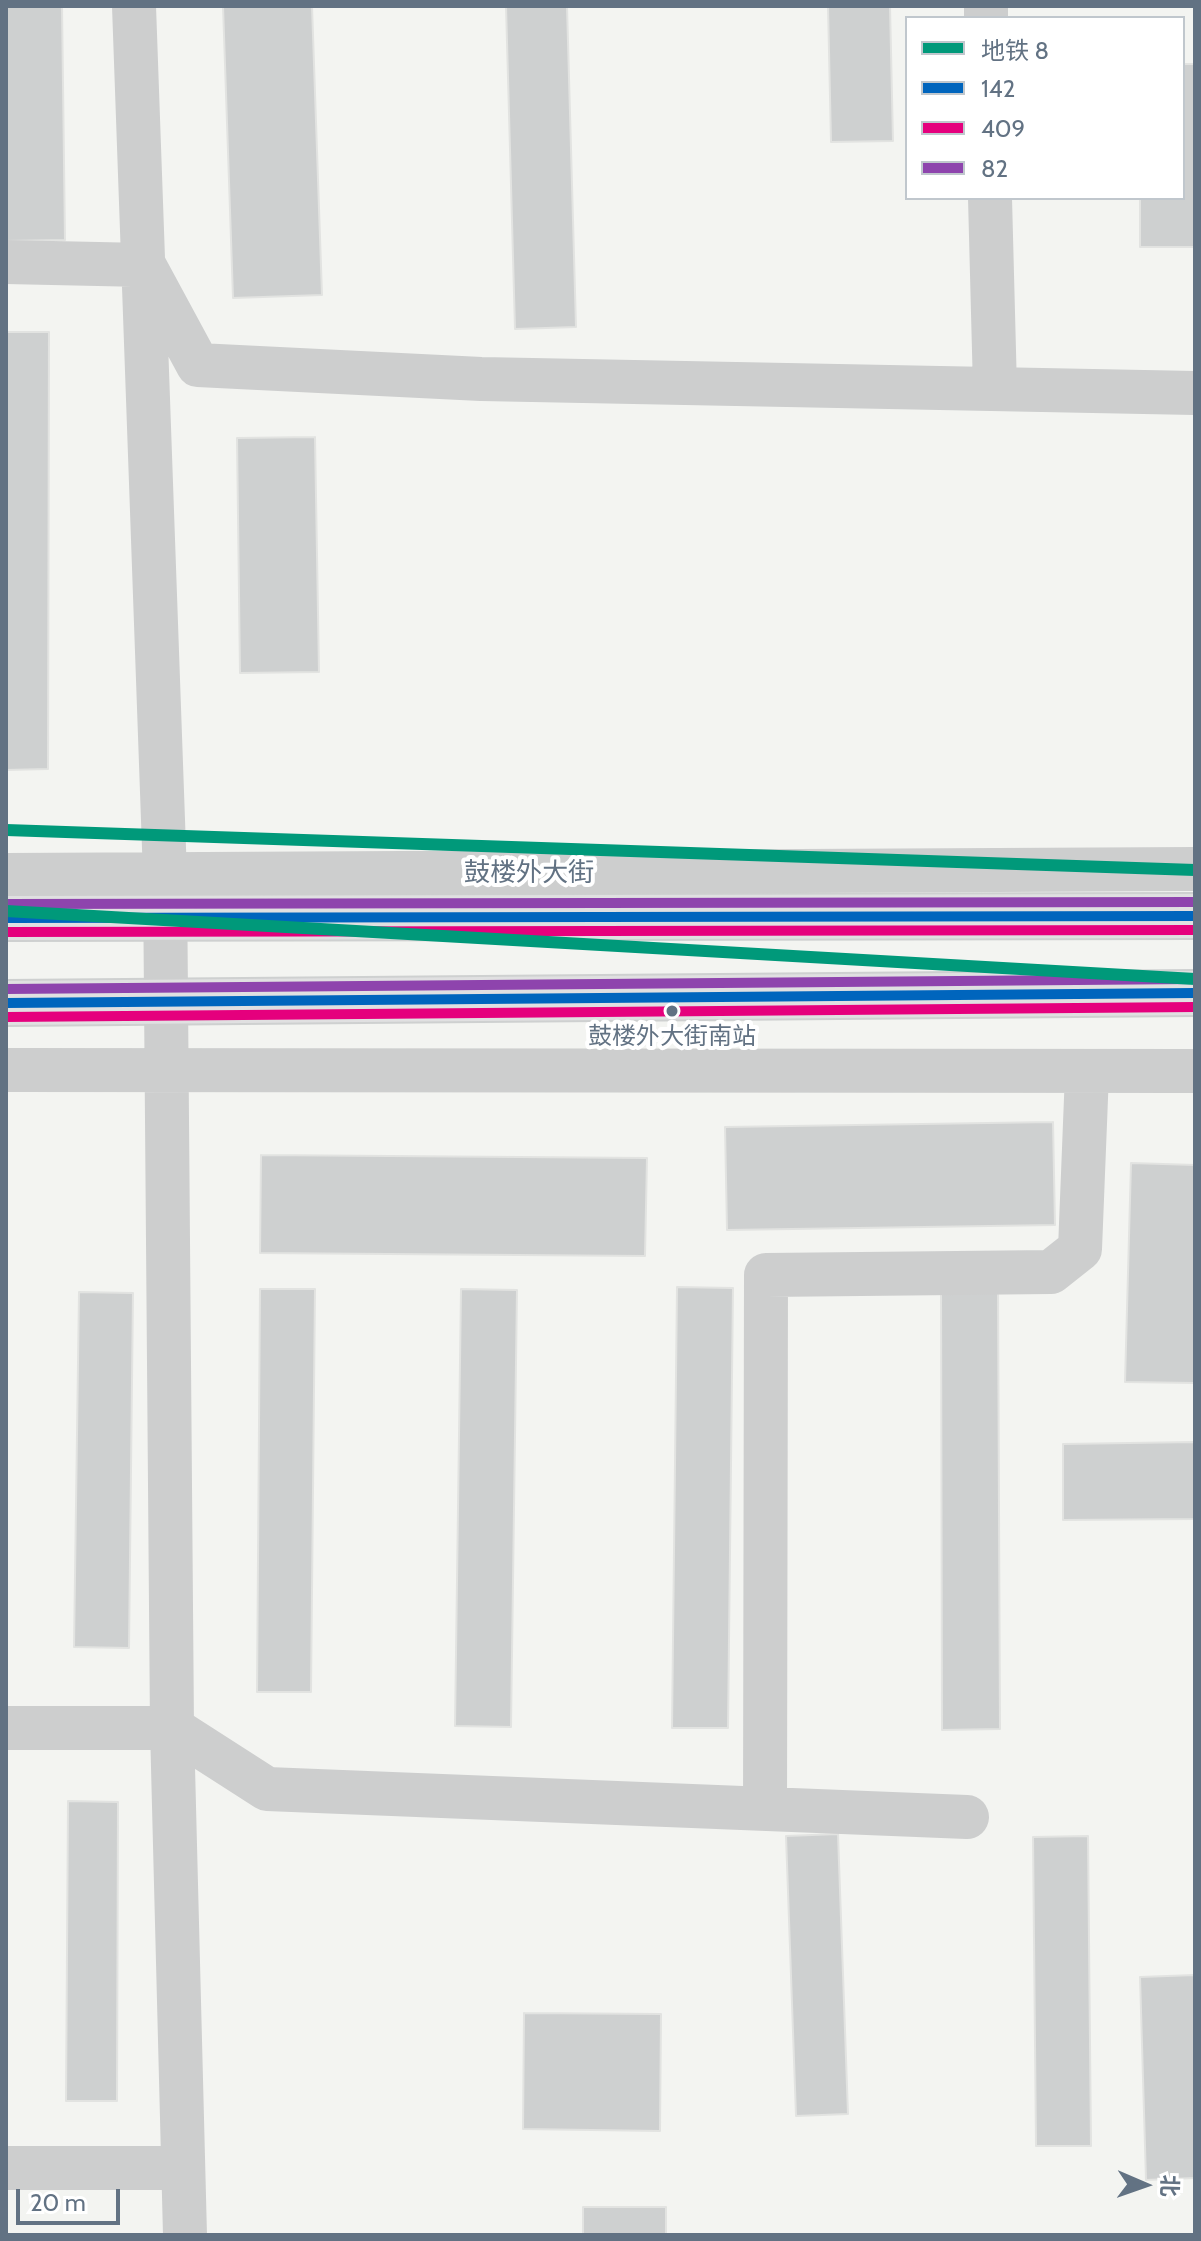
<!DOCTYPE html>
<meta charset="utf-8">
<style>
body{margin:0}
#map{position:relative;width:1201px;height:2241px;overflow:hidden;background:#f3f4f1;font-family:Cabin,"Noto Sans SC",sans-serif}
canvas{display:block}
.frame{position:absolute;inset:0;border:8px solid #627283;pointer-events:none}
.legend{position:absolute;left:905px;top:16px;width:280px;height:184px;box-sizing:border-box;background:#fff;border:2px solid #c0c7cd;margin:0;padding:10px 14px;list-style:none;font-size:24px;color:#627283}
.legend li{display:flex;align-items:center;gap:16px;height:40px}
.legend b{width:40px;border:2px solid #c0c7cd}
.north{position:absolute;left:1105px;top:2145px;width:80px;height:80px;-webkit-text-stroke:6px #fff;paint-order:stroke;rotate:92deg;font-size:22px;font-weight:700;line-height:32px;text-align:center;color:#627283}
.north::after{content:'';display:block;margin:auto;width:28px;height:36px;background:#627283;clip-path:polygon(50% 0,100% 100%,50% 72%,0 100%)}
.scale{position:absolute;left:16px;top:2189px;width:104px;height:36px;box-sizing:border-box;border:4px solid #627283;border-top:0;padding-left:10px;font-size:24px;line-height:28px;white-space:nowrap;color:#627283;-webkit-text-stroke:6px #fff;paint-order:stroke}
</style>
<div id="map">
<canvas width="1201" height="2241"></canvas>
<div class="frame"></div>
<ul class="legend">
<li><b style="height:10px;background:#00997a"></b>地铁 8</li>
<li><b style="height:10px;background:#0065bd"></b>142</li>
<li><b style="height:10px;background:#e5007d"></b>409</li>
<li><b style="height:10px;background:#8e44ad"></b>82</li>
</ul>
<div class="north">北</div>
<div class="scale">20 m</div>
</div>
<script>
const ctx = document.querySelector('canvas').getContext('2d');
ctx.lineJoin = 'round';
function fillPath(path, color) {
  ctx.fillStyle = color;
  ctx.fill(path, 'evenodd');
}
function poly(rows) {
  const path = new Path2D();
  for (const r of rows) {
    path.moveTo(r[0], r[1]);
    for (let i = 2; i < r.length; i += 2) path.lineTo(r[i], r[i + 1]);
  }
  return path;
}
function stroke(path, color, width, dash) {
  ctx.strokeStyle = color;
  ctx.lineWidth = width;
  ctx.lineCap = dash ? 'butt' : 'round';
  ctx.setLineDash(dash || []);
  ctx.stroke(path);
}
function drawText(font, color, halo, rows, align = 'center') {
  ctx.font = font + ' Cabin,"Noto Sans SC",sans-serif';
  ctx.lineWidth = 8;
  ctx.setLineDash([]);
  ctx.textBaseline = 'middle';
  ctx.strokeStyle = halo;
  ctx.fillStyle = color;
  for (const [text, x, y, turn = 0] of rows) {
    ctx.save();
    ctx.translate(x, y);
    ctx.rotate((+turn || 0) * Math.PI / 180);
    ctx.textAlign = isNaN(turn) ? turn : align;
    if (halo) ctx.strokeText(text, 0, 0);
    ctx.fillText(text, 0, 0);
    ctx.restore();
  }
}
const building = poly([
 [6,6,62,6,65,240,6,241,6,6],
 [223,6,312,6,322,295,233,298,223,6],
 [506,6,567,6,576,327,515,329,506,6],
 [828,6,890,6,893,141,831,142,828,6],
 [1183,64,1195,64,1195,247,1140,247,1140,198,1183,198,1183,64],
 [6,332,49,332,48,769,6,770,6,332],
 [315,437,319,672,240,673,237,438,315,437],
 [1053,1122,1055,1225,727,1230,725,1127,1053,1122],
 [261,1155,647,1158,645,1256,260,1253,261,1155],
 [1131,1163,1195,1165,1195,1383,1125,1382,1131,1163],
 [677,1287,733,1288,728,1728,672,1728,677,1287],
 [941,1288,998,1288,1000,1729,942,1730,941,1288],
 [260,1289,315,1289,311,1692,257,1692,260,1289],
 [461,1289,517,1290,511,1727,455,1726,461,1289],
 [79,1292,133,1293,129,1648,74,1647,79,1292],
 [1195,1442,1195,1519,1063,1520,1063,1444,1195,1442],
 [68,1801,118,1802,117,2101,66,2101,68,1801],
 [838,1834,848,2114,796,2116,786,1836,838,1834],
 [1088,1836,1091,2146,1036,2146,1033,1837,1088,1836],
 [1195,1975,1195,2178,1146,2180,1140,1977,1195,1975],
 [524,2013,661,2014,660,2131,523,2129,524,2013],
 [583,2207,666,2207,666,2235,583,2235,583,2207]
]);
fillPath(building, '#ced0d0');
stroke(building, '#e2e3e1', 2);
const major = poly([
 [6,918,1195,916],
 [6,1003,1195,993]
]);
stroke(major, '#ced0d0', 48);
stroke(poly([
 [134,6,165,876,172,1728,185,2235],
 [986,6,986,18],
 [990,198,995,389],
 [6,262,144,265,198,365,481,379,1195,393],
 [6,875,1195,869],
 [6,1070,1195,1071],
 [6,1728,172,1728,267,1789,967,1817],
 [765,1809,766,1275,1051,1272,1080,1249,1087,1073],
 [6,2168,183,2168]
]), '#cdcece', 44);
stroke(major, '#e0e0e1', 44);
stroke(poly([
 [6,918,1195,916],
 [6,1003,1195,993]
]), '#0065bd', 10);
stroke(poly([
 [6,932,1195,930],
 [6,1017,1195,1007]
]), '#e5007d', 10);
stroke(poly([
 [6,904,1195,902],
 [6,989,1195,979]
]), '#8e44ad', 10);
stroke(poly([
 [6,830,1195,870],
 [6,911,1195,979]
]), '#00997a', 12);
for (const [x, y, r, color] of [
 [672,1011,7,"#627283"]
]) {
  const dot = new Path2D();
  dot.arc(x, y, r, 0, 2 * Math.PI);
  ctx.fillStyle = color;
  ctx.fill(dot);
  stroke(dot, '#fff', 3);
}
drawText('24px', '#627283', '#fff', [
 ["鼓楼外大街南站",672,1037]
]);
drawText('26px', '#627283', '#fff', [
 ["鼓楼外大街",529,873]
]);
</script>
